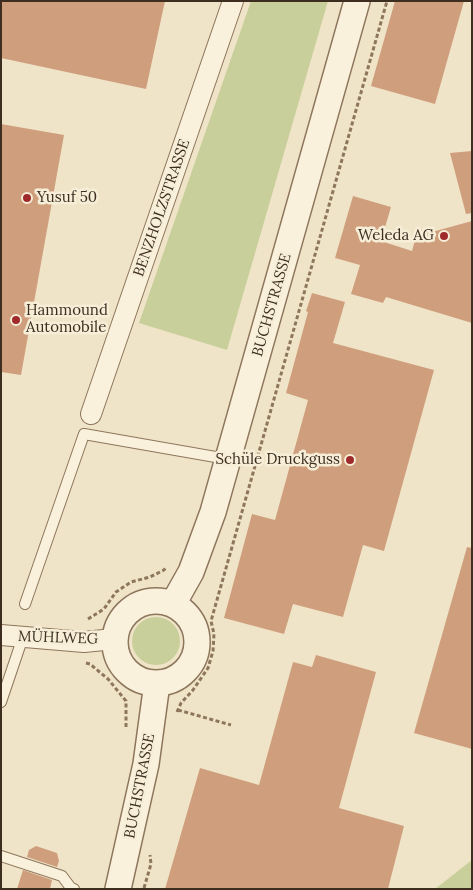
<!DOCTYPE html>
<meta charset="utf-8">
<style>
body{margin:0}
#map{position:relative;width:473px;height:890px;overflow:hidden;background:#f0e4c8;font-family:Lora,serif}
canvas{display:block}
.frame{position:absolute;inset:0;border:2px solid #3d2e20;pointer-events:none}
</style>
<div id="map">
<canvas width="473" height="890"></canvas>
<div class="frame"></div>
</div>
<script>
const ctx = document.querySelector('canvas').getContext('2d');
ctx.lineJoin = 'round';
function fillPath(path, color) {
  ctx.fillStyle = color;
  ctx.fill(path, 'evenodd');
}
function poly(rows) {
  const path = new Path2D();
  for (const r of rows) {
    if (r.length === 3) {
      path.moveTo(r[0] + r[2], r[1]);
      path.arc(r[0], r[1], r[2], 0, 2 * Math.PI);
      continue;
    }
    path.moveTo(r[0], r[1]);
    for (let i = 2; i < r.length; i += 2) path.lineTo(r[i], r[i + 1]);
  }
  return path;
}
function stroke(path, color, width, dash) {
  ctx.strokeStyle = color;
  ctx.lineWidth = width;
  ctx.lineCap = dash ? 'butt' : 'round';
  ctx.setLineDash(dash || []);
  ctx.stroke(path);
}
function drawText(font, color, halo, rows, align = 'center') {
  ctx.font = font + ' Lora,serif';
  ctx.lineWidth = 5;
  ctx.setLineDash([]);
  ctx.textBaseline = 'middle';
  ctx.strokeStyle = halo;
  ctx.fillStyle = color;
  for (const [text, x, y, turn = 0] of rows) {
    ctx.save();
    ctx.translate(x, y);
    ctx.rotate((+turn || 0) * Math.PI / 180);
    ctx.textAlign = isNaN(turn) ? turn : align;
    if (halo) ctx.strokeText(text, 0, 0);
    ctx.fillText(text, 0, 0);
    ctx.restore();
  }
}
fillPath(poly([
 [251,1,328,1,227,350,139,323],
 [156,641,24],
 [472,860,472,889,435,889]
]), '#c9cf9b');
fillPath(poly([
 [1,1,165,1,146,89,1,58],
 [395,1,464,1,435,104,371,86],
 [1,124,64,135,21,375,1,372],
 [472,151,472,213,466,214,450,153],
 [353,196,391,207,381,241,412,251,418,229,432,232,472,221,472,323,386,297,383,303,351,294,360,265,335,258],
 [312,293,345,302,333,343,434,370,384,551,363,545,343,617,293,604,284,634,224,618,252,514,275,520,308,400,286,393,308,312,306,311],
 [467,547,472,548,472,749,414,733],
 [316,655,376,672,339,808,404,826,388,889,165,889,200,768,259,785,293,662,312,667],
 [36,846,57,853,59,861,57,867,27,857,29,850],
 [23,870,52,880,50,889,17,889]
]), '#cf9f7d');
const service = poly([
 [25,604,84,434,227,459],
 [1,702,23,637],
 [1,856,62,876,71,888,74,889]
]);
const minor = poly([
 [91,414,233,1],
 [1,635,84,642,114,639]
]);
const tertiary = poly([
 [156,642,41],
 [173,604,191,572,213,512,357,1],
 [118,889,146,764,157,683]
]);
stroke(service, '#8d765c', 12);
stroke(minor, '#8d765c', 22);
stroke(tertiary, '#8d765c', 28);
stroke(poly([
 [88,619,104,609,116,592,131,582,150,577,164,570,166,567],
 [86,663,90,664,108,679,126,701,126,729],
 [178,710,231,725],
 [177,712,181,703,193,690,208,668,213,651,214,634,211,621,387,1],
 [144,888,151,864,150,855]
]), '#8d765c', 3, [4, 2.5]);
stroke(service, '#faf1dc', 10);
stroke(minor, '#faf1dc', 20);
stroke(tertiary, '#faf1dc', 25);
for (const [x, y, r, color] of [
 [27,198,5,"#9e2a2b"],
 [444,236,5,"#9e2a2b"],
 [16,320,5,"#9e2a2b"],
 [350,460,5,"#9e2a2b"]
]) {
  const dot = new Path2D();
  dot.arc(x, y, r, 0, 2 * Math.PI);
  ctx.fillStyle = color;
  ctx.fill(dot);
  stroke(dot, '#f7eed8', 2);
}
drawText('15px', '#3d2e20', '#f7eed8', [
 ["Yusuf 50",37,198],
 ["Weleda AG",434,236,"right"],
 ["Hammound",26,311],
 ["Automobile",26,328],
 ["Schüle Druckguss",340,460,"right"]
], 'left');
drawText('15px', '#3d2e20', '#f7eed8', [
 ["BENZHOLZSTRASSE",162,208,-71],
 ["BUCHSTRASSE",272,305,-74],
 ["MÜHLWEG",58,638,2],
 ["BUCHSTRASSE",140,786,-79]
]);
</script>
